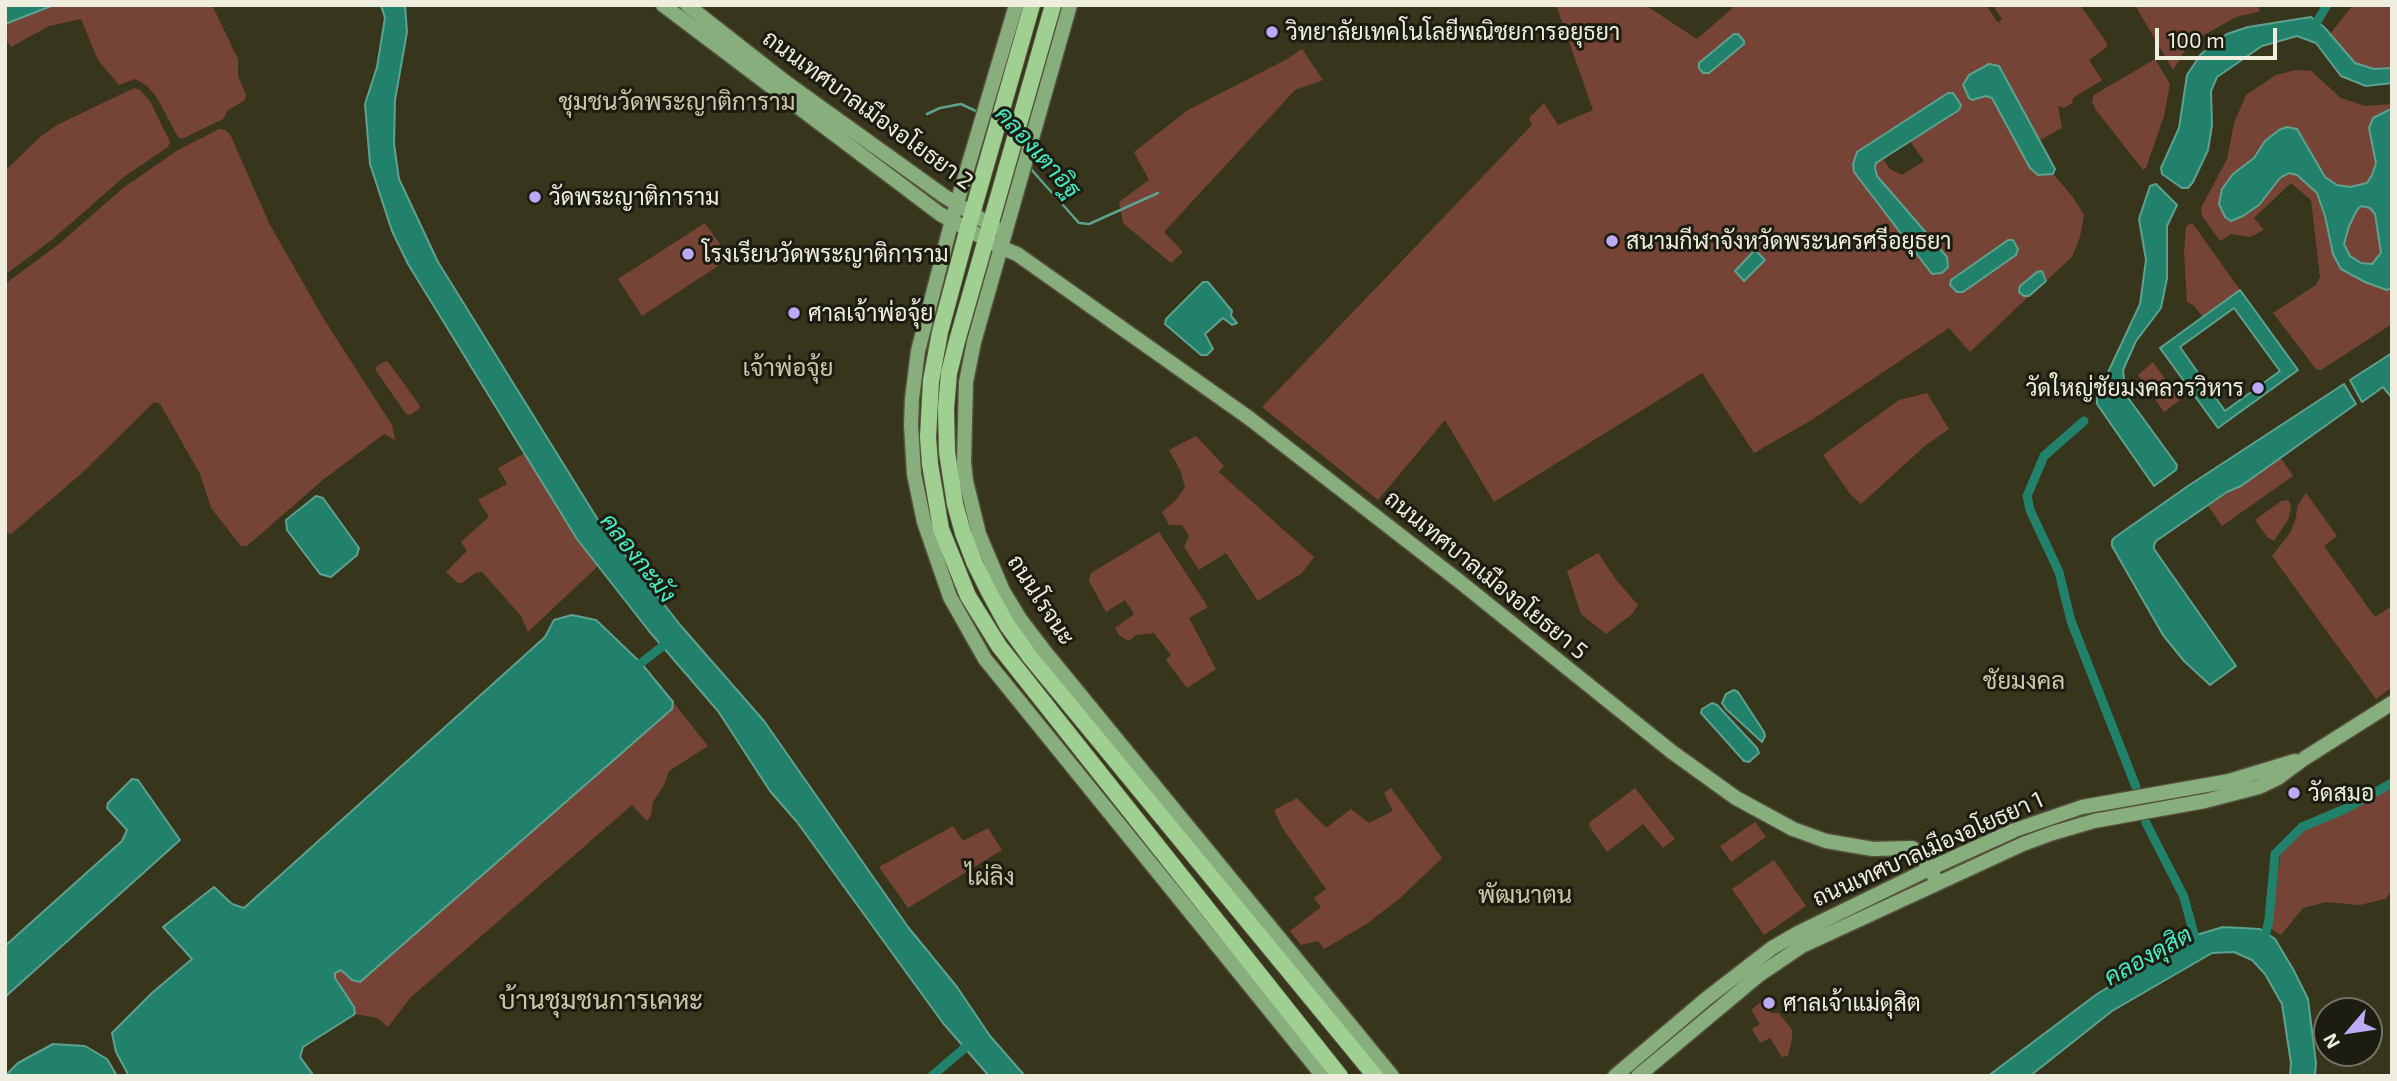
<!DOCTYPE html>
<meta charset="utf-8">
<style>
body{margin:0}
#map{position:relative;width:2397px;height:1081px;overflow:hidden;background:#37351c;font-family:"Exo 2",sans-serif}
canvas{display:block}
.frame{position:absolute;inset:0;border:7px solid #eeedde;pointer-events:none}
.north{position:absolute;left:2313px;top:997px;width:70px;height:70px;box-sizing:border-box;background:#1d1c11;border:2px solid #717063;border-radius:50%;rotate:241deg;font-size:19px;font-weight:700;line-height:28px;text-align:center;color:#eeedde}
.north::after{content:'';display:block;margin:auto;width:24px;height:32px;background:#bbaaf6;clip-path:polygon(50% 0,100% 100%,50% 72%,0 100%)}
.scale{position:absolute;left:2155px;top:28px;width:122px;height:32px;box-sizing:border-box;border:4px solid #eeedde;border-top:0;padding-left:9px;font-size:21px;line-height:24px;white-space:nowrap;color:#eeedde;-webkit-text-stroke:5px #1d1c11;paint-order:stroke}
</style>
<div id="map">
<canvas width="2397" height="1081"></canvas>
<div class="frame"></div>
<div class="north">N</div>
<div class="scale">100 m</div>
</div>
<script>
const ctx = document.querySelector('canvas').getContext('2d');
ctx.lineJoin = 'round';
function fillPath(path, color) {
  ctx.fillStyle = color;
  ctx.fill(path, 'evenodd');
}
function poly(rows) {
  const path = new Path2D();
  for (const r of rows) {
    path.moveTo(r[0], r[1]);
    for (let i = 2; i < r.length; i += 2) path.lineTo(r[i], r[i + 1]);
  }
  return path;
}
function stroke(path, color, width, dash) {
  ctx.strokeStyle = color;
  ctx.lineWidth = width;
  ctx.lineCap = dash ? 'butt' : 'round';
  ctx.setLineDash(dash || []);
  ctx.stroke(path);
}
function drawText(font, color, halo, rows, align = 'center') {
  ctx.font = font + ' "Exo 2",Sarabun,sans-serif';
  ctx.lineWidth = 6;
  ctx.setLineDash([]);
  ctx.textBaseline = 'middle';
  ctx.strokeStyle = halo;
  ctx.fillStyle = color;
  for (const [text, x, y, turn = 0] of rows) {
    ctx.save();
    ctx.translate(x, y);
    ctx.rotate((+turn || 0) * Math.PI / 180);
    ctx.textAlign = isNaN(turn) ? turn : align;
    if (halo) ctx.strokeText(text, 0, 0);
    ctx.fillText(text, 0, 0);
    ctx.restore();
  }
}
fillPath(poly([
 [54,5,212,5,238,59,238,76,246,95,245,100,228,110,223,119,182,139,178,137,156,96,146,85,135,79,119,85,98,60,81,19,49,26,11,47,5,38,5,24],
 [1556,5,1645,5,1697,39,1736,5,1986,5,1998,23,2002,19,1993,5,2080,5,2107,43,2107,47,2089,60,2102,80,2073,98,2072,103,2064,108,2058,106,2062,128,2040,140,1999,66,1987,96,1992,98,2030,168,2038,175,2053,174,2072,196,2084,215,2080,237,2072,257,2046,281,2046,276,2019,292,2024,296,2029,296,1970,352,1949,328,1810,421,1754,453,1702,373,1494,502,1445,420,1378,500,1262,407,1532,125,1529,118,1544,103,1558,125,1593,110],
 [1959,110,1910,141,1924,161,1902,175,1890,169,1883,159,1876,164,1877,176,1858,152],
 [2135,5,2256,5,2260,9,2258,12,2236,17,2202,36,2187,47,2173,70],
 [2353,5,2392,5,2392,68,2374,69,2355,63,2330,34],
 [1302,49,1323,80,1295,90,1164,232,1183,252,1171,263,1123,223,1119,202,1149,180,1134,152,1188,110,1287,59],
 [2155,59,2170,84,2164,116,2146,168,2143,170,2096,110,2092,102,2094,95],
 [2296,70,2311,71,2341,98,2365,106,2392,104,2392,110,2389,110,2369,128,2376,163,2372,175,2367,183,2350,187,2337,185,2325,177,2304,139,2279,130,2265,141,2254,158,2233,174,2259,205,2280,178,2289,173,2297,175,2317,193,2325,216,2333,254,2386,290,2392,288,2392,324,2321,370,2316,369,2273,313,2316,285,2320,277,2311,200,2291,183,2254,218,2264,230,2250,237,2231,234,2220,241,2202,216,2201,208,2227,159,2234,123,2246,95,2276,75],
 [134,88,140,90,150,101,170,142,168,147,125,176,54,238,5,275,5,171,40,137,57,125],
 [219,129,225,130,230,134,269,223,325,321,392,425,395,440,384,434,324,479,247,546,241,546,211,508,200,474,160,404,154,402,82,473,11,534,5,532,5,284,59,244,123,188,178,150],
 [2361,206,2370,208,2375,214,2381,253,2372,265,2361,263,2350,256,2344,244,2349,227,2357,210],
 [705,223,730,258,642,316,618,279],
 [2189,224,2193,224,2240,290,2203,317,2193,305,2187,302,2184,253,2186,227],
 [386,361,389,363,420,406,419,409,410,415,406,414,375,369,377,366],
 [2153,362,2180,400,2164,412,2138,375],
 [1927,393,1949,429,1926,445,1861,504,1850,494,1823,455,1899,400],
 [1196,436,1224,466,1219,472,1314,557,1302,573,1258,601,1226,553,1199,570,1184,547,1189,536,1182,525,1169,525,1162,512,1177,499,1185,487,1180,470,1169,450],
 [525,453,577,539,598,566,528,632,521,616,482,572,475,573,462,583,458,583,446,572,467,551,461,542,489,517,478,500,507,484,498,468],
 [2281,458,2293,476,2222,526,2208,506],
 [2306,493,2337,536,2324,546,2375,617,2392,606,2392,687,2376,699,2272,556,2290,533,2296,518,2297,507],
 [2288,500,2291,505,2289,518,2274,541,2267,537,2255,520,2281,501],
 [1159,532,1208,607,1189,618,1216,669,1187,688,1166,660,1171,655,1154,633,1136,635,1129,641,1120,636,1115,628,1134,614,1125,600,1106,612,1089,581,1091,573],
 [1598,553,1617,581,1638,605,1632,614,1606,634,1581,614,1567,571],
 [673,702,708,746,669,771,664,785,653,802,651,815,647,821,632,805,410,998,388,1027,377,1018,355,1014,354,1007,335,978,335,973,341,970,352,980,672,709],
 [2392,786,2392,891,2385,899,2360,905,2326,902,2303,908,2281,935,2271,929,2280,856,2304,829,2345,812],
 [1391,788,1442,858,1399,899,1365,925,1324,949,1318,941,1301,945,1290,931,1321,907,1314,898,1326,889,1283,829,1274,810,1297,798,1326,828,1351,809,1369,823,1393,811,1384,793],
 [1635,788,1675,839,1663,848,1643,824,1607,852,1589,826,1590,822],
 [1755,822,1766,837,1731,862,1720,846],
 [953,826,963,841,988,828,1002,850,908,908,879,867],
 [1774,860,1806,906,1764,935,1732,889],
 [1762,1001,1771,1013,1779,1013,1792,1030,1792,1039,1788,1056,1782,1057,1770,1038,1760,1043,1752,1029,1760,1024,1751,1010]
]), '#764436');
const water = poly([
 [5,5,54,5,5,24,5,5],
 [381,5,405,5,407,32,395,100,394,144,399,179,438,262,600,523,681,626,764,721,908,927,957,987,990,1036,1025,1076,989,1076,943,1023,797,822,770,791,718,711,649,631,577,539,408,264,392,231,370,164,365,104,377,67,385,18,381,5],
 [2311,17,2324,27,2355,63,2374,69,2392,68,2392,83,2366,86,2341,76,2316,43,2297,36,2262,46,2217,77,2211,91,2212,125,2208,150,2193,182,2188,188,2182,188,2162,174,2161,168,2179,128,2187,75,2201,54,2227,34,2248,27,2311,17],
 [1734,34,1738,34,1744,41,1744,44,1709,73,1703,73,1699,68,1699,63,1734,34],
 [1989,64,1999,66,2055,169,2053,174,2038,175,2030,168,1992,98,1986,96,1972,100,1969,98,1963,85,1969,75,1989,64],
 [1948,93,1953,93,1961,105,1959,110,1876,163,1875,168,1877,176,1947,257,1948,267,1942,273,1932,274,1854,172,1853,164,1857,152,1948,93],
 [2389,110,2392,110,2392,288,2387,290,2365,282,2341,269,2333,254,2325,216,2317,193,2297,175,2289,173,2280,178,2259,205,2243,216,2231,221,2225,217,2219,204,2222,189,2233,174,2254,158,2265,141,2279,130,2287,127,2297,129,2325,177,2337,185,2350,187,2367,183,2372,175,2376,163,2369,128,2373,118,2389,110],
 [2361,206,2370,208,2375,214,2381,253,2372,264,2361,263,2350,256,2344,244,2349,226,2357,210,2361,206],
 [2156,184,2177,205,2167,226,2167,278,2161,308,2136,341,2123,370,2126,395,2177,465,2176,470,2154,486,2097,404,2097,396,2140,304,2146,260,2139,219,2150,186,2156,184],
 [2008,240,2013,240,2018,249,2016,255,1963,292,1957,292,1950,285,1951,280,2008,240],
 [1755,250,1765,260,1744,281,1735,271,1755,250],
 [2042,271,2046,281,2029,296,2024,296,2019,292,2020,286,2037,272,2042,271],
 [1203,282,1208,282,1232,311,1231,316,1237,323,1232,325,1223,318,1205,334,1213,349,1207,355,1201,355,1165,324,1166,319,1203,282],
 [2240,290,2298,370,2218,428,2160,348,2240,290],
 [2234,308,2280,371,2225,411,2180,347,2234,308],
 [2392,353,2392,398,2383,387,2362,402,2350,380,2392,353],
 [2344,384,2356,404,2241,486,2227,492,2156,541,2154,545,2154,549,2236,666,2210,685,2184,661,2163,635,2112,546,2112,541,2114,538,2188,486,2344,384],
 [316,496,323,498,359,548,357,555,331,577,320,574,287,530,286,520,316,496],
 [572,615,596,620,641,663,673,702,672,709,360,982,352,980,341,970,335,973,335,978,354,1007,355,1014,303,1047,300,1057,314,1076,129,1076,116,1052,112,1033,152,993,192,959,163,927,214,887,232,904,244,908,524,656,545,637,554,620,572,615],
 [1734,690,1738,692,1764,732,1765,736,1762,742,1726,709,1722,703,1726,694,1734,690],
 [1712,703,1717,705,1757,748,1759,753,1749,762,1744,761,1701,713,1702,709,1712,703],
 [132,779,138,780,180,840,5,997,5,946,122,841,127,830,107,808,108,803,132,779],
 [2223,927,2260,929,2275,939,2293,969,2308,999,2316,1063,2315,1076,2290,1076,2291,1063,2282,1004,2265,974,2252,960,2234,952,2212,953,2112,1011,2030,1076,1988,1076,2097,994,2193,936,2223,927],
 [53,1044,85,1046,107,1059,117,1076,5,1076,18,1063,53,1044]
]);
fillPath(water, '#21816b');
stroke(water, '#5ea18e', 2);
stroke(poly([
 [927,114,940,108,961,104,980,113],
 [1029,167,1079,223,1089,224,1158,193]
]), '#5ea18e', 2.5);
stroke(poly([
 [2312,30,2327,5],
 [2084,421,2044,456,2027,496,2030,510,2059,572,2071,621,2136,787],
 [641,663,672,639],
 [2146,823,2184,897,2197,946],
 [2264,943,2269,919,2275,854,2302,827,2345,809,2392,783],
 [932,1076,974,1040]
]), '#21816b', 9);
const secondary = poly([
 [663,5,940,214,1002,248,1017,254,1249,418,1459,581,1672,752,1736,798,1793,829,1826,841,1873,849,1912,848,1920,853,1938,883],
 [687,5,788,84,944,196,997,229],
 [1016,5,952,220,918,351,912,399,911,425,914,474,924,522,950,597,985,659,1323,1076],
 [1070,5,974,342,966,382,964,462,966,481,979,534,1003,591,1020,619,1046,653,1392,1076],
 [1615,1076,1706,999,1772,948,1796,934,1931,868,2015,830,2082,807,2229,781,2295,761],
 [1638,1076,1759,975,1802,946,2023,844,2053,833,2094,821,2205,801,2259,787,2278,778,2305,758,2392,703]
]);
const primary = poly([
 [1032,5,968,228,940,332,931,381,928,437,930,464,941,529,968,596,999,646,1340,1076],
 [1053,5,957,341,949,373,946,408,947,452,955,504,963,533,975,564,990,594,1007,625,1031,658,1375,1076]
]);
stroke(secondary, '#54523b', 17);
stroke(primary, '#54523b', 18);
stroke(secondary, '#89ae7e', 14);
stroke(primary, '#9fd092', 16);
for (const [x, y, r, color] of [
 [1272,32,7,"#bbaaf6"],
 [535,197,7,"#bbaaf6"],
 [1612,241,7,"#bbaaf6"],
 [688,254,7,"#bbaaf6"],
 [794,313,7,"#bbaaf6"],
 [2258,388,7,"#bbaaf6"],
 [2294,793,7,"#bbaaf6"],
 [1769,1003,7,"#bbaaf6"]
]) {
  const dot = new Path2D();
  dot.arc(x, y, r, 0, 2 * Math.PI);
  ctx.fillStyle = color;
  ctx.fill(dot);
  stroke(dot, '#1d1c11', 2.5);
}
drawText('23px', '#eeedde', '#1d1c11', [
 ["วิทยาลัยเทคโนโลยีพณิชยการอยุธยา",1286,32],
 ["วัดพระญาติการาม",549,197],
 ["สนามกีฬาจังหวัดพระนครศรีอยุธยา",1626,241],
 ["โรงเรียนวัดพระญาติการาม",702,254],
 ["ศาลเจ้าพ่อจุ้ย",808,313],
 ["วัดใหญ่ชัยมงคลวรวิหาร",2244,388,"right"],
 ["วัดสมอ",2308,793],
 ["ศาลเจ้าแม่ดุสิต",1783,1003]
], 'left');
drawText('23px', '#eeedde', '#1d1c11', [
 ["ถนนเทศบาลเมืองอโยธยา 2",868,110,36],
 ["ถนนเทศบาลเมืองอโยธยา 5",1486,575,39],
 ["ถนนโรจนะ",1041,600,57],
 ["ถนนเทศบาลเมืองอโยธยา 1",1928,849,-24]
]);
drawText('24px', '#cac8ab', '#1d1c11', [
 ["ชุมชนวัดพระญาติการาม",677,102],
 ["เจ้าพ่อจุ้ย",788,368],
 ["ชัยมงคล",2024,681],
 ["ไผ่ลิง",990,877],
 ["พัฒนาตน",1525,895]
]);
drawText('italic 24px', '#44edc5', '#1d1c11', [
 ["คลองเตาอิฐ",1038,152,48],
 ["คลองกะมัง",638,558,52],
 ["คลองดุสิต",2148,956,-29]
]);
drawText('26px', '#cac8ab', '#1d1c11', [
 ["บ้านชุมชนการเคหะ",601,1000]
]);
</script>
